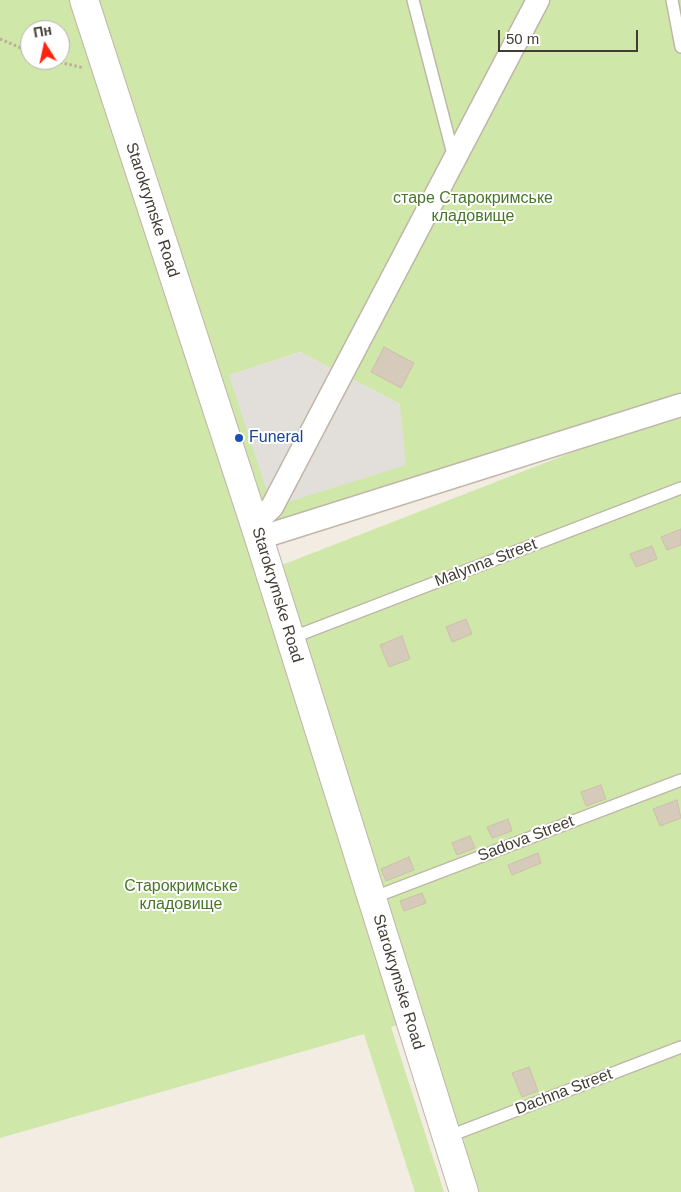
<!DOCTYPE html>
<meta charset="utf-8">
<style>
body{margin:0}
#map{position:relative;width:681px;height:1192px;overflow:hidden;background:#f2ece2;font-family:Arial,sans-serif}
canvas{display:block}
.north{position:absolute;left:20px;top:20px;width:50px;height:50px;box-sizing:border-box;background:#fff;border:1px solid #b4b1ad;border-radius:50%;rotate:350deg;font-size:14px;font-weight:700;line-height:20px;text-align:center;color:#433c33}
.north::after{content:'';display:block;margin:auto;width:18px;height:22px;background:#ff250c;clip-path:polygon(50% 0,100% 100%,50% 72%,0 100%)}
.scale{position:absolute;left:498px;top:30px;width:140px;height:22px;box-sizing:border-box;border:2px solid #433c33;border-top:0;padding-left:6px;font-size:15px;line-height:18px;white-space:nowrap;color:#433c33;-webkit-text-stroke:4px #fff;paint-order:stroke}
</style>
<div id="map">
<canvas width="681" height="1192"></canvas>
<div class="north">Пн</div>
<div class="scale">50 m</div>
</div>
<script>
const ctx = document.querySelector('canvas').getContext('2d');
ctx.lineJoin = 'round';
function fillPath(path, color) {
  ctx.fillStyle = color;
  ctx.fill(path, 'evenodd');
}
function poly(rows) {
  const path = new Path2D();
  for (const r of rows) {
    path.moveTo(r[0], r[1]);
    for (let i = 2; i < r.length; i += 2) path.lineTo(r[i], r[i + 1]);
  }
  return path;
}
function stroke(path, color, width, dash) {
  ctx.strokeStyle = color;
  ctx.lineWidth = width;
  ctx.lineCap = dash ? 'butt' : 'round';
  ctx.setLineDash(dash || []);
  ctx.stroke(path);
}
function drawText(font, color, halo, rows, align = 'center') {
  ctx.font = font + ' Arial,sans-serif';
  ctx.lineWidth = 4;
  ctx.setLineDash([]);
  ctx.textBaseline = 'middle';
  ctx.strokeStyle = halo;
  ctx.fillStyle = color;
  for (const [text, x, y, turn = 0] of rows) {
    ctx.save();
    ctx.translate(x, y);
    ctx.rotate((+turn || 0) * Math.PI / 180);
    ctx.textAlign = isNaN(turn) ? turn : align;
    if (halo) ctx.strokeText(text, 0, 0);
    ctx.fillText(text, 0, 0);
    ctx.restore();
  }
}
fillPath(poly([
 [0,0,681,0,681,405,259,538,269,570,681,410,681,1192,464,1192,410,1021,391,1027,444,1192,415,1192,364,1034,0,1138],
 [30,30,60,30,60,60,30,60],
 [300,352,400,404,230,375]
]), '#cfe8a9');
fillPath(poly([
 [300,352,400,404,406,465,272,507,229,375]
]), '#e2dfdb');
const building = poly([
 [384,347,414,363,401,388,371,372,384,347],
 [681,529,681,545,667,550,661,537,681,529],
 [652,546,657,559,636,567,630,554,652,546],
 [466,619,472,634,452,642,446,627,466,619],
 [402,636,410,659,389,667,380,645,402,636],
 [601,785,606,799,586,806,581,792,601,785],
 [677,800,681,818,660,826,653,809,677,800],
 [508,819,512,831,492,838,487,827,508,819],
 [470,836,475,848,457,855,452,843,470,836],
 [538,853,541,863,512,875,508,865,538,853],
 [409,857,414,870,386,881,381,869,409,857],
 [422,893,426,903,404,911,400,901,422,893],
 [529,1067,538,1091,522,1097,512,1073,529,1067]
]);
fillPath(building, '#d6caba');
stroke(building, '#cebfaa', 1);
const service = poly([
 [413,0,454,158],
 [672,0,681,47],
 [291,638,681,488],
 [372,898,681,780],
 [447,1137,681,1047]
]);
const minor = poly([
 [254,524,272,507,538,0],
 [259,538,681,405]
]);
const tertiary = poly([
 [84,0,259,538,464,1192]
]);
stroke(service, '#c0b6a8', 14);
stroke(minor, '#c0b6a8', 25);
stroke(tertiary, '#c0b6a8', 30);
stroke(poly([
 [0,39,30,52],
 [50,60,84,68]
]), '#bfae95', 3, [2.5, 2.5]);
stroke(service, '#fff', 11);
stroke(minor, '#fff', 22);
stroke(tertiary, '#fff', 28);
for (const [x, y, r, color] of [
 [239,438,5,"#1a4fb4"]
]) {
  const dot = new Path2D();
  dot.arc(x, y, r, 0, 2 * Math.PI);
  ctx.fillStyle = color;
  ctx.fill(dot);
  stroke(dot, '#fff', 2);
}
drawText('16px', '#477625', '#fff', [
 ["старе Старокримське",473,199],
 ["кладовище",473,217],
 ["Старокримське",181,887],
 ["кладовище",181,905]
]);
drawText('16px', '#433c33', '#fff', [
 ["Starokrymske Road",152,210,72],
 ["Malynna Street",486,563,-21],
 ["Starokrymske Road",277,595,73],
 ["Sadova Street",526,839,-21],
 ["Starokrymske Road",398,982,73],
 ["Dachna Street",564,1092,-21]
]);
drawText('16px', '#164399', '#fff', [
 ["Funeral",249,438]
], 'left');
</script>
